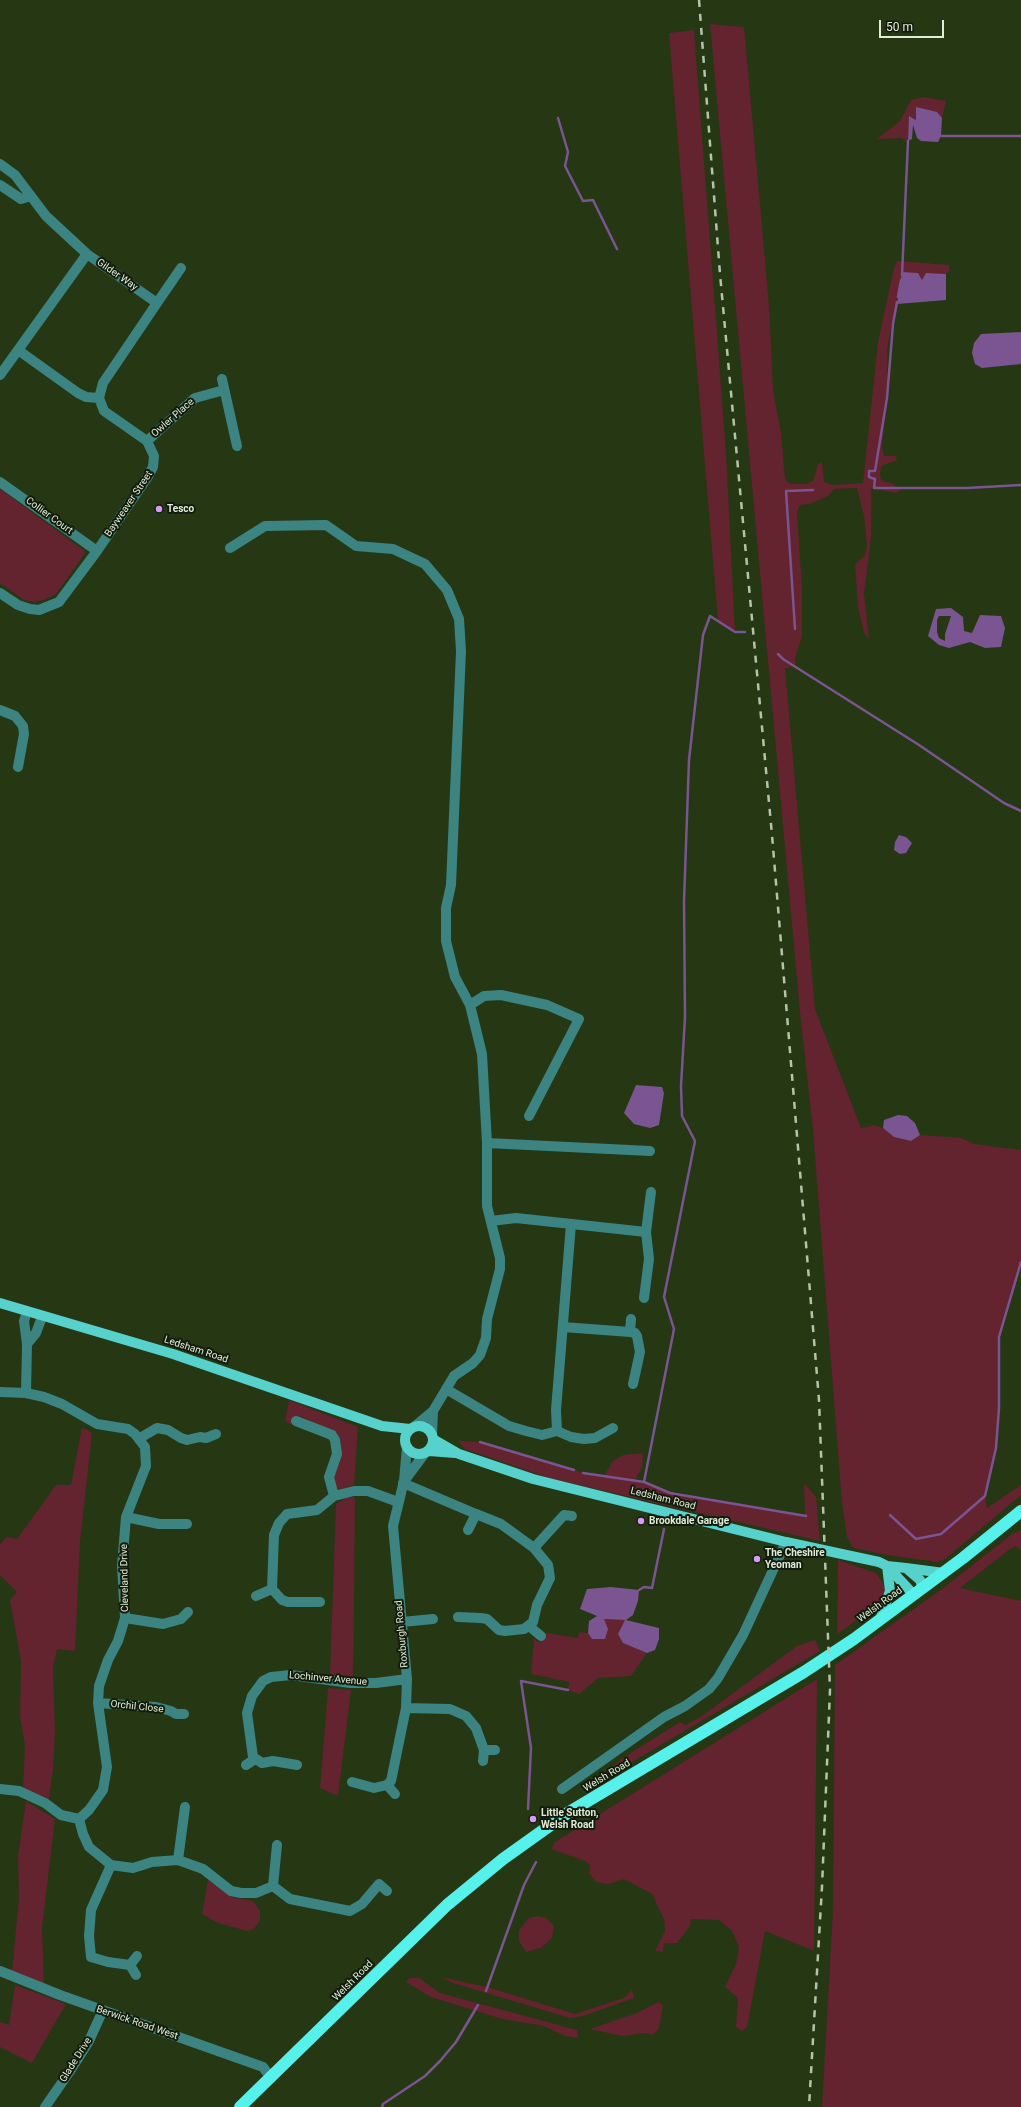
<!DOCTYPE html>
<style>
body{margin:0}
#map{position:relative;width:1021px;height:2107px;overflow:hidden;background:#253713;font-family:Roboto,sans-serif}
canvas{display:block}
.scale{position:absolute;left:879px;top:20px;width:65px;height:18px;box-sizing:border-box;border:2px solid #e0ecd7;border-top:0;padding-left:5px;font-size:12px;line-height:14px;white-space:nowrap;color:#e0ecd7;-webkit-text-stroke:3px #131c0c;paint-order:stroke}
</style>
<div id="map">
<canvas width="1021" height="2107"></canvas>
<div class="scale">50 m</div>
</div>
<script>
const ctx = document.querySelector('canvas').getContext('2d');
ctx.lineJoin = 'round';
function fillPath(path, color) {
  ctx.fillStyle = color;
  ctx.fill(path, 'evenodd');
}
function poly(rows) {
  const path = new Path2D();
  for (const r of rows) {
    if (r.length === 3) {
      path.moveTo(r[0] + r[2], r[1]);
      path.arc(r[0], r[1], r[2], 0, 2 * Math.PI);
      continue;
    }
    path.moveTo(r[0], r[1]);
    for (let i = 2; i < r.length; i += 2) path.lineTo(r[i], r[i + 1]);
  }
  return path;
}
function stroke(path, color, width, dash) {
  ctx.strokeStyle = color;
  ctx.lineWidth = width;
  ctx.lineCap = dash ? 'butt' : 'round';
  ctx.setLineDash(dash || []);
  ctx.stroke(path);
}
function drawText(font, color, halo, rows, align = 'center') {
  ctx.font = font + ' Roboto,sans-serif';
  ctx.lineWidth = 4;
  ctx.setLineDash([]);
  ctx.textBaseline = 'middle';
  ctx.strokeStyle = halo;
  ctx.fillStyle = color;
  for (const [text, x, y, turn = 0] of rows) {
    ctx.save();
    ctx.translate(x, y);
    ctx.rotate((+turn || 0) * Math.PI / 180);
    ctx.textAlign = isNaN(turn) ? turn : align;
    if (halo) ctx.strokeText(text, 0, 0);
    ctx.fillText(text, 0, 0);
    ctx.restore();
  }
}
fillPath(poly([
 [710,24,744,27,769,305,773,390,781,433,785,479,790,484,806,484,813,481,818,464,822,462,824,482,832,485,863,483,878,342,894,268,897,261,949,265,950,270,946,274,926,273,922,280,918,273,902,273,887,349,887,398,882,447,884,456,896,456,897,460,881,466,880,474,881,480,894,484,900,491,896,493,871,488,871,538,864,593,869,639,864,633,858,607,855,564,865,556,867,546,864,516,857,488,834,489,828,496,810,504,800,505,797,512,802,590,802,636,795,658,796,667,785,668,815,1009,861,1128,874,1125,883,1128,894,1137,911,1141,920,1135,961,1138,974,1144,1021,1150,1021,1264,999,1337,999,1408,996,1448,985,1496,987,1508,1021,1485,1021,1495,945,1559,938,1562,887,1555,853,1548,847,1537,842,1503,813,1130,800,1012],
 [694,30,726,452,735,632,718,621,669,33],
 [924,97,946,101,942,118,937,112,916,120,910,116,908,141,901,138,877,139,900,121,911,100],
 [0,489,85,551,84,555,56,594,44,600,34,602,24,600,0,583],
 [289,1400,358,1427,354,1485,339,1490,336,1486,333,1476,341,1452,341,1445,338,1437,333,1432,302,1417,298,1416,292,1425,285,1421],
 [82,1427,92,1433,80,1542,75,1651,57,1649,53,1668,55,1733,53,1769,49,1799,23,1788,25,1746,20,1716,21,1661,10,1600,17,1592,0,1575,0,1545,6,1537,17,1539,56,1485,71,1485],
 [458,1441,480,1442,588,1474,604,1476,613,1461,623,1455,643,1453,642,1468,634,1481,644,1482,670,1493,805,1516,804,1483,816,1497,820,1541,549,1478,465,1449],
 [355,1497,354,1605,353,1678,330,1675,336,1504,346,1498],
 [1019,1531,1021,1531,1021,1550,1015,1546,1010,1549,960,1588,1021,1601,1021,2107,822,2107,833,1909,835,1665,942,1589,1012,1534],
 [838,1560,876,1573,884,1585,885,1592,878,1605,837,1634],
 [604,1619,625,1620,623,1643,647,1653,631,1676,598,1678,579,1694,568,1690,569,1682,531,1674,534,1638,538,1642,547,1633,578,1638,579,1632,588,1633,592,1639],
 [815,1640,820,1651,588,1788,621,1759,680,1722,686,1725,702,1716,797,1646],
 [817,1679,814,1951,765,1931,747,2027,742,2031,736,2027,738,1998,725,1987,736,1964,739,1947,732,1931,719,1920,691,1919,690,1926,677,1943,664,1943,663,1952,655,1951,665,1931,664,1919,652,1894,624,1879,609,1884,596,1882,589,1873,590,1865,585,1861,551,1849,555,1842],
 [328,1688,351,1690,338,1796,320,1788],
 [26,1801,55,1819,42,1928,44,1984,12,1971,19,1898,18,1856],
 [208,1880,232,1897,253,1901,260,1911,260,1920,254,1929,247,1931,218,1923,202,1914],
 [538,1916,546,1918,554,1926,552,1938,541,1948,526,1952,519,1941,519,1930,529,1918],
 [440,1977,487,1987,575,2014,624,1998,632,1990,634,1998,583,2016,570,2018,453,1983],
 [409,1978,419,1978,440,1993,577,2030,578,2038,565,2036,544,2026,502,2019,431,1997,406,1982],
 [15,1985,66,2004,32,2063,0,2047,0,2022,9,2025],
 [658,2002,663,2005,659,2028,653,2035,645,2033,622,2036,590,2029,637,2013]
]), '#63232f');
fillPath(poly([
 [916,107,937,112,942,118,941,136,938,142,921,141,917,138,913,125,912,139,908,141,909,116,916,120],
 [902,272,918,273,922,280,926,273,946,274,946,300,897,304],
 [1021,332,1021,364,982,368,975,364,972,353,974,343,981,334],
 [951,608,963,617,964,631,972,633,980,615,1001,616,1005,628,1001,647,985,648,970,642,949,648,939,645,928,636,936,609],
 [939,616,951,616,945,634,945,641,939,638,937,632,937,620],
 [899,835,906,837,912,843,906,853,900,854,894,850,895,842],
 [636,1085,662,1087,664,1093,659,1125,650,1128,634,1124,624,1113],
 [898,1115,907,1116,915,1123,920,1135,911,1141,894,1137,883,1128,884,1120],
 [611,1587,639,1590,638,1601,633,1615,626,1620,659,1628,659,1639,655,1650,647,1653,623,1643,618,1634,625,1620,604,1619,608,1629,605,1639,592,1639,588,1633,589,1621,597,1616,580,1609,587,1589]
]), '#7a5591');
stroke(poly([
 [558,118,568,152,565,166,583,201,593,200,617,249],
 [941,136,1021,136],
 [902,275,908,141],
 [898,297,901,280],
 [897,302,893,324,887,398,875,471,869,471,869,477,875,479,874,488,967,488,1021,485],
 [795,629,786,491,813,490],
 [778,654,783,659,919,745,1004,803,1021,811],
 [480,1442,574,1470],
 [583,1473,644,1482,674,1329,664,1297,695,1141,682,1116,681,1086,685,1017,684,901,689,760,703,635,710,616,735,632,745,632],
 [644,1482,670,1493,806,1516],
 [890,1515,916,1539,941,1534,985,1496,996,1448,999,1408,999,1337,1021,1262],
 [639,1590,644,1587,652,1588,664,1529],
 [528,1809,531,1748,521,1681,568,1690],
 [486,1991,524,1885,536,1862],
 [382,2107,383,2104,425,2076,440,2061,456,2042,478,2005]
]), '#7a5591', 2.5);
stroke(poly([
 [0,164,15,175,46,216,87,254],
 [0,185,21,199,31,196],
 [157,303,181,268],
 [0,375,87,254,157,303,103,383,99,398],
 [222,379,237,446],
 [147,441,195,398,224,390],
 [0,482,97,551],
 [230,548,265,526,326,525,356,546,393,549,425,564,447,590,459,619,461,651,451,885,446,908,446,941,455,977,470,1005,482,1054,487,1143,487,1206,500,1258,500,1269,487,1319,486,1338,480,1355,473,1363,454,1376,433,1411,415,1426],
 [0,593,18,605,30,609,39,610,59,602,97,551,147,478,153,467,154,456,147,441,104,411,99,398,86,397,78,393,18,350],
 [0,710,15,716,23,726,24,734,18,767],
 [470,1005,484,996,501,995,547,1005,579,1019,529,1116],
 [487,1143,650,1151],
 [491,1221,516,1218,646,1232],
 [644,1298,649,1259,646,1232,651,1192],
 [27,1312,24,1321,27,1344,36,1333,42,1317],
 [631,1319,630,1332,635,1333,637,1336,640,1352,633,1384],
 [563,1327,630,1332],
 [446,1389,509,1426,526,1431,542,1435,557,1431,571,1437,584,1439,595,1438,613,1428],
 [0,1392,26,1393,27,1344],
 [296,1421,332,1435,335,1440,337,1454,329,1477,334,1496],
 [557,1431,556,1410,571,1224],
 [432,1435,433,1411],
 [140,1438,157,1428,168,1430,181,1438,187,1440,200,1437,206,1438,216,1434],
 [405,1480,425,1453],
 [403,1483,476,1514,468,1530],
 [126,1517,159,1524,187,1524],
 [534,1548,564,1515,572,1516],
 [272,1589,282,1600,288,1602,320,1602],
 [256,1596,272,1589,274,1535,279,1523,287,1514,317,1510,334,1496,354,1491,368,1491,398,1502],
 [458,1617,481,1618,487,1619,499,1630,505,1631,524,1629,533,1622,537,1605,550,1578,548,1565,534,1548,501,1524,476,1514],
 [125,1618,163,1624,181,1619,188,1612],
 [402,1622,433,1619],
 [529,1626,541,1636],
 [98,1703,156,1707,171,1711,176,1714,184,1714],
 [406,1708,450,1709,466,1716,476,1728,484,1750,483,1761],
 [484,1750,495,1750],
 [246,1765,255,1759],
 [297,1765,273,1761,262,1763,253,1757,247,1713,252,1696,263,1681,271,1677,291,1675,350,1683,376,1683,407,1679],
 [352,1782,374,1788,387,1785,391,1781,406,1708,407,1679,393,1526,404,1481,407,1447],
 [387,1785,395,1794],
 [0,1789,19,1791,45,1803,61,1815,79,1819,89,1810,103,1790,107,1767,98,1703,99,1686,108,1660,118,1641,125,1618,122,1566,126,1517,146,1466,145,1447,135,1434,128,1429,97,1424,62,1404,44,1397,26,1393],
 [562,1789,664,1717,685,1706,709,1689,718,1678,743,1635,786,1542],
 [79,1819,83,1834,89,1847,111,1865,133,1868,152,1862,178,1860,203,1869,231,1891,241,1893,256,1893,273,1886,290,1899,350,1911,362,1904,379,1884,387,1891],
 [178,1860,185,1807],
 [111,1865,91,1910,89,1936,91,1957,108,1962,130,1965,137,1956],
 [273,1886,277,1845],
 [130,1965,136,1975],
 [0,1971,60,1995,263,2067,271,2078],
 [45,2107,70,2071,89,2041,103,2010]
]), '#3b8481', 10);
stroke(poly([
 [0,1303,173,1354,382,1426,410,1429],
 [419,1440,14],
 [433,1439,459,1454,533,1479,786,1542,879,1562,887,1566,914,1595],
 [429,1451,455,1453],
 [887,1566,906,1568,920,1580,923,1588],
 [906,1568,944,1573],
 [880,1620,890,1591,887,1566]
]), '#56d1cc', 10);
stroke(poly([
 [240,2107,447,1905,503,1859,566,1814,804,1672,854,1639,963,1558,1021,1511]
]), '#56f1eb', 12);
stroke(poly([
 [699,0,720,274,772,835,819,1400,830,1690,822,1887,809,2107]
]), '#b6c3ab', 2.5, [7, 7]);
for (const [x, y, r, color] of [
 [159,509,4,"#d69bfa"],
 [641,1521,4,"#d69bfa"],
 [757,1559,4,"#d69bfa"],
 [533,1819,4,"#d69bfa"]
]) {
  const dot = new Path2D();
  dot.arc(x, y, r, 0, 2 * Math.PI);
  ctx.fillStyle = color;
  ctx.fill(dot);
  stroke(dot, '#131c0c', 1.5);
}
drawText('10px', '#e0ecd7', '#131c0c', [
 ["Gilder Way",117,275,35],
 ["Owler Place",173,418,-41],
 ["Bayweaver Street",129,504,-56],
 ["Collier Court",49,516,36],
 ["Ledsham Road",196,1350,18],
 ["Ledsham Road",663,1499,14],
 ["Cleveland Drive",125,1578,-91],
 ["Welsh Road",880,1605,-36],
 ["Roxburgh Road",402,1634,-95],
 ["Lochinver Avenue",328,1679,5],
 ["Orchil Close",137,1707,6],
 ["Welsh Road",607,1776,-31],
 ["Welsh Road",353,1981,-45],
 ["Berwick Road West",137,2023,19],
 ["Glade Drive",76,2060,-58]
]);
drawText('bold 10px', '#e0ecd7', '#131c0c', [
 ["Tesco",167,509],
 ["Brookdale Garage",649,1521],
 ["The Cheshire",765,1553],
 ["Yeoman",765,1565],
 ["Little Sutton,",541,1813],
 ["Welsh Road",541,1825]
], 'left');
</script>
